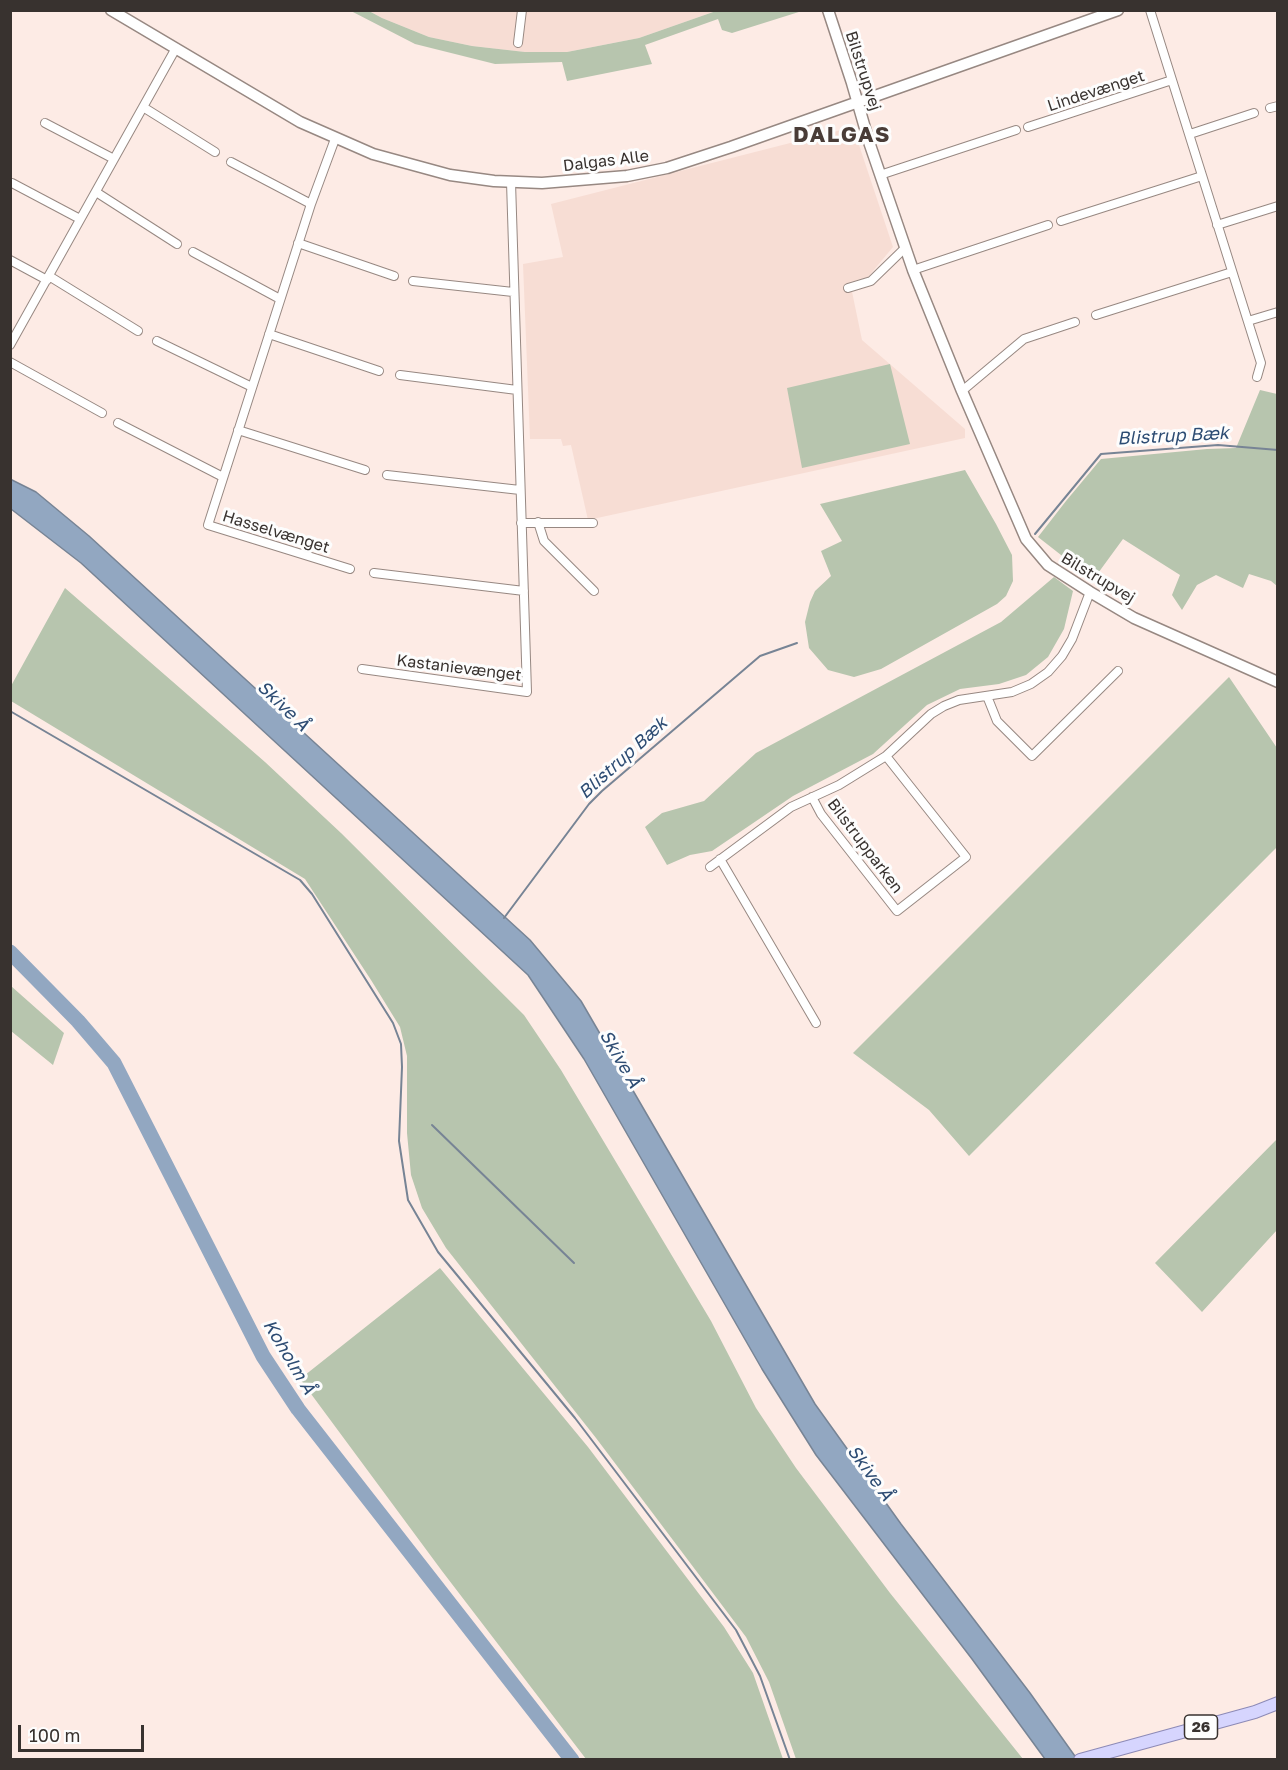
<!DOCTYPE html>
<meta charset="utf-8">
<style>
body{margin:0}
#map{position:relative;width:1288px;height:1770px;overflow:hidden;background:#fdebe5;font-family:"Golos Text",sans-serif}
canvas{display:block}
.frame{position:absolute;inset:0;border:12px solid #38322f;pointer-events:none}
.scale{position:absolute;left:18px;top:1725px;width:126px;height:27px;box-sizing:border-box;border:3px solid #38322f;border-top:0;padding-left:8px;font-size:18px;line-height:21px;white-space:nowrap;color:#38322f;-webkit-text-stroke:4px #fdfdfd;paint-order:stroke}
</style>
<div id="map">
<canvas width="1288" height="1770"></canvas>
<div class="frame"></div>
<div class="scale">100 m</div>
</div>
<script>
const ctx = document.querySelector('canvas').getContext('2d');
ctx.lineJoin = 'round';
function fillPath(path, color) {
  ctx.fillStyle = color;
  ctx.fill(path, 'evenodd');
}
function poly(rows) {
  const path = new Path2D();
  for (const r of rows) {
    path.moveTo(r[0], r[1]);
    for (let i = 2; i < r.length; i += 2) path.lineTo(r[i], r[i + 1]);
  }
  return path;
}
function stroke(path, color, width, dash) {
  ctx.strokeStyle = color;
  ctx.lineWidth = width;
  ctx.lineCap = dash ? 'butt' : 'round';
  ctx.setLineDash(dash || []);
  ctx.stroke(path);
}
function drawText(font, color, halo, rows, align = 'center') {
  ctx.font = font + ' "Golos Text",sans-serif';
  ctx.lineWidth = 6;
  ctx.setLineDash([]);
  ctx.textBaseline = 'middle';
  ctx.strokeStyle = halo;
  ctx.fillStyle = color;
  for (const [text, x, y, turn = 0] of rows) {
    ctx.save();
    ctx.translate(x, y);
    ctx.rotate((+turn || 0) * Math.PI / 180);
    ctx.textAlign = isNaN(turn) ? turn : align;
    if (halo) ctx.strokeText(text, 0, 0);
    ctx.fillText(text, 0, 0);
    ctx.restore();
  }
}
fillPath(poly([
 [369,11,716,11,639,38,567,52,525,52,472,46,429,37,382,18],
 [853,127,893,247,868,277,850,282,862,340,965,429,965,438,588,520,571,445,563,446,561,439,530,439,523,264,563,257,551,204]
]), '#f7ddd4');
fillPath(poly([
 [351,11,369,11,382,18,429,37,472,46,525,52,567,52,639,38,716,11,802,11,732,33,722,30,718,19,645,45,652,64,567,81,562,62,495,64,415,44],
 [890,364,910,444,802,468,787,388],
 [1260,390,1277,394,1277,586,1271,581,1249,574,1243,588,1216,575,1197,585,1182,610,1172,595,1180,575,1123,539,1093,580,1038,537,1066,501,1101,459,1207,449,1236,448],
 [965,470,996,524,1012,555,1013,581,1006,596,997,604,881,669,854,677,828,670,809,648,805,622,810,602,815,591,831,576,821,551,842,541,820,504],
 [1054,577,1073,591,1064,629,1048,657,1026,675,999,684,960,689,927,705,873,754,793,796,712,851,690,855,667,865,645,827,662,813,704,801,756,753,1001,622],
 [65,588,265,762,341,833,524,1015,561,1070,711,1321,756,1408,796,1468,890,1593,1023,1759,796,1759,769,1682,746,1637,596,1438,446,1248,422,1208,411,1175,407,1133,407,1056,400,1027,371,980,305,879,11,701,11,686],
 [1229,677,1277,748,1277,847,969,1156,929,1110,853,1053],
 [11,986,64,1033,53,1065,11,1031],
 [1277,1139,1277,1230,1202,1312,1155,1263],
 [440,1268,588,1447,724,1627,753,1673,783,1759,586,1759,442,1571,300,1379]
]), '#b7c5ae');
const water = poly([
 [10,479,36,492,89,536,530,940,581,1001,815,1404,901,1524,1030,1693,1077,1759,1045,1759,972,1659,816,1455,762,1369,584,1059,528,975,81,563,11,509,10,479]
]);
fillPath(water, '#92a7c1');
stroke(water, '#778495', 1.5);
stroke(poly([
 [1035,534,1101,454,1218,445,1278,450],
 [10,711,300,880,312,894,393,1023,401,1044,402,1067,399,1141,408,1200,438,1252,575,1418,736,1630,760,1676,790,1760],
 [504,918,589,804,602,791,760,656,797,643],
 [432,1125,574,1263]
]), '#778495', 2);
stroke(poly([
 [10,952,78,1021,114,1063,263,1356,298,1409,572,1760]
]), '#92a7c1', 15);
const street = poly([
 [1150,10,1261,363,1257,377],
 [518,43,522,10],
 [143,107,215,152],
 [1270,108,1278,106],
 [45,123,114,159],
 [1028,127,1172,80],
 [1190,134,1254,113],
 [335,139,311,204,208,525,350,569],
 [231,162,311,204],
 [880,175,1016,130],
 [12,183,80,219],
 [96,192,177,244],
 [1061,221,1202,176],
 [1217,225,1278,206],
 [298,243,394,276],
 [193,252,280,299],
 [10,260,47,280],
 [913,270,1048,225],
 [49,276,138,331],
 [413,281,513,292],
 [848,288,871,281,905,248],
 [1096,315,1232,272],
 [1248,321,1278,312],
 [269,334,379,371],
 [157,341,252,387],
 [10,345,176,48],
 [10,362,102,413],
 [400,375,517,390],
 [962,391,1024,339,1075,322],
 [118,423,223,477],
 [238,430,365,470],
 [387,475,520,490],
 [538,522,544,541,594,591],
 [521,523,593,523],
 [374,573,524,591],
 [362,669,527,692,511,182],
 [987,696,997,721,1032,756,1118,671],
 [812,797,821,814,897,911,966,857,886,756],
 [720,859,816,1023],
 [710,867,791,807,839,785,886,756,931,714,944,706,959,700,1012,692,1031,684,1048,672,1062,656,1072,639,1090,592]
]);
const secondary = poly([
 [111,10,300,122,373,154,450,175,494,181,542,183,627,176,667,168,731,147,1118,10],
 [828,10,852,83,869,142,913,270,962,391,1026,539,1048,565,1090,592,1134,618,1278,682]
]);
const primary = poly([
 [1080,1760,1255,1712,1278,1703]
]);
stroke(street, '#978882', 10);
stroke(secondary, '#978882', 13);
stroke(primary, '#8d8ab6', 14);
stroke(street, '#fff', 8);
stroke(secondary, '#fff', 10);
stroke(primary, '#d6d5fe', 12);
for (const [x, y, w] of [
 [1201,1727,33]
]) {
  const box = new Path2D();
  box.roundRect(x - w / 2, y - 12, w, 24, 4.5);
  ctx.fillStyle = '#fdfdfd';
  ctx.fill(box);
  stroke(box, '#38322f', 1.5);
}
drawText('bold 15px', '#38322f', null, [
 ["26",1201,1727]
]);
drawText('16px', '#38322f', '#fdfdfd', [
 ["Bilstrupvej",863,71,72],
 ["Lindevænget",1096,91,-18],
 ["Dalgas Alle",606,161,-7],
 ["Hasselvænget",276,532,17],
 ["Bilstrupvej",1098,578,31],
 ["Kastanievænget",459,668,7],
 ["Bilstrupparken",865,846,53]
]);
drawText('italic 18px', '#2d4c73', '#fdfdfd', [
 ["Blistrup Bæk",1173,436,-3],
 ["Skive Å",283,706,44],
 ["Blistrup Bæk",623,758,-42],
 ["Skive Å",620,1059,60],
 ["Koholm Å",289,1357,59],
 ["Skive Å",870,1473,54]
]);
ctx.letterSpacing = '1.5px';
drawText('bold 22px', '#493c37', '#fdfdfd', [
 ["DALGAS",842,135]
]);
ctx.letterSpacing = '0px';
</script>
